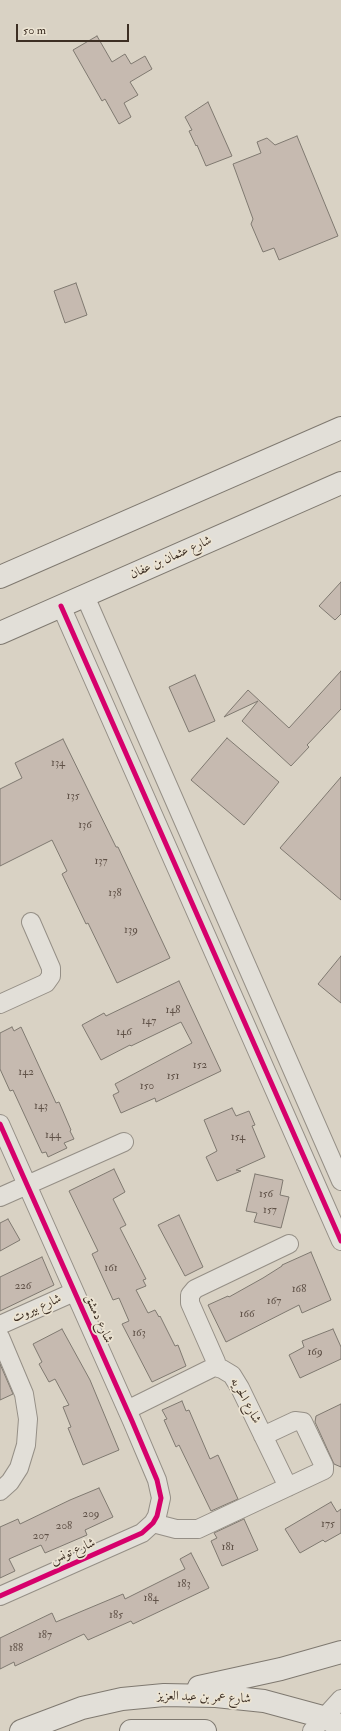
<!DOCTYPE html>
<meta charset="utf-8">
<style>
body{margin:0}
#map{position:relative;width:341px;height:1731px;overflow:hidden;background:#d9d2c4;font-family:"IM FELL Double Pica",serif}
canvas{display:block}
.scale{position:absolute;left:16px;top:24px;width:113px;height:18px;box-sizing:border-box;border:2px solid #3d2f24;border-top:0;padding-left:5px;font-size:12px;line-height:14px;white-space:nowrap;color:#3d2f24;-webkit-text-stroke:3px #ece4d3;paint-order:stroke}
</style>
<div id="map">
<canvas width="341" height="1731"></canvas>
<div class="scale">50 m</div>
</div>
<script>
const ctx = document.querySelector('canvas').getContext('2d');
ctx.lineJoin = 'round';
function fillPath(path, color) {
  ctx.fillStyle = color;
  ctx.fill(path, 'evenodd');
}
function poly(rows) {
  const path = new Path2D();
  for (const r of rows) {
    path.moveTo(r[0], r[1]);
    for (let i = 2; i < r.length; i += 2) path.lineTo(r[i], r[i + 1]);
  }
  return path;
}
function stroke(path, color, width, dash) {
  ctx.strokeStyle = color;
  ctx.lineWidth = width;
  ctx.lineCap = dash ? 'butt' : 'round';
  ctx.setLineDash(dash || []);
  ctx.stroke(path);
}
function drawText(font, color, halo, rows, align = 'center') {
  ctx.font = font + ' "IM FELL Double Pica",Amiri,serif';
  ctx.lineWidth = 3.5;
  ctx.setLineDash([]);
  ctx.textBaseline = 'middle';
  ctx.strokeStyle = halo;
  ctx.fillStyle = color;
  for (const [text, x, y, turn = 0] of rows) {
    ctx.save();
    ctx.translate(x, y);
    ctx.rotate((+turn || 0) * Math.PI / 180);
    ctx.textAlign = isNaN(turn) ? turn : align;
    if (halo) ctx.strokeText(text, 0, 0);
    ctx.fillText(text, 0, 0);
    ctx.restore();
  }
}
const building = poly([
 [97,36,112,62,125,54,131,64,145,56,152,69,130,82,138,95,124,103,131,117,119,124,105,99,102,101,73,50,97,36],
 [208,102,232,156,206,166,197,145,196,146,189,131,192,130,185,117,208,102],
 [297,136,338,236,279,260,274,248,263,252,251,224,253,219,233,164,261,153,257,142,267,138,275,145,297,136],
 [76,283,87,315,65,323,54,291,76,283],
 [341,582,341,614,335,620,319,606,341,582],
 [341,671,341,709,307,745,309,747,291,766,242,721,258,701,224,717,248,690,289,728,341,671],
 [195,675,215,721,189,732,169,687,195,675],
 [227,738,279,782,244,825,191,780,227,738],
 [63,739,116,847,118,847,170,958,117,983,88,923,86,924,62,874,67,871,52,840,0,866,0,789,22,778,15,763,63,739],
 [341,777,341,900,280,848,341,777],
 [341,956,341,1003,318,984,341,956],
 [179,981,221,1071,156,1102,155,1098,121,1113,113,1095,119,1092,115,1084,192,1043,181,1022,131,1046,130,1045,101,1060,82,1025,104,1013,106,1016,179,981],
 [12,1027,14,1031,21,1027,56,1103,59,1102,71,1130,70,1131,74,1139,64,1143,67,1148,48,1157,46,1152,42,1153,13,1090,10,1091,0,1069,0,1033,12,1027],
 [232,1108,236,1116,249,1111,255,1125,252,1126,265,1157,236,1170,241,1171,217,1181,206,1157,217,1151,204,1120,232,1108],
 [114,1169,125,1192,113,1199,126,1225,120,1228,146,1279,143,1280,146,1286,136,1290,148,1313,155,1310,159,1317,160,1316,175,1346,178,1345,186,1366,152,1382,122,1324,129,1321,119,1298,113,1300,92,1254,98,1251,69,1191,114,1169],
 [255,1174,283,1180,280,1195,289,1197,281,1228,254,1222,257,1213,246,1211,255,1174],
 [179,1215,203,1267,185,1276,158,1225,179,1215],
 [8,1219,20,1240,0,1251,0,1223,8,1219],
 [311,1252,331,1300,302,1313,299,1305,226,1342,208,1305,228,1296,229,1297,263,1278,282,1266,282,1265,311,1252],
 [42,1257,54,1285,0,1311,0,1277,42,1257],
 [62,1329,90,1380,119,1450,83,1465,68,1428,71,1427,63,1407,69,1405,55,1379,49,1382,39,1364,42,1362,33,1344,62,1329],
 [333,1329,341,1347,341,1359,300,1378,289,1355,304,1347,302,1341,333,1329],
 [0,1364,13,1394,0,1400,0,1364],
 [182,1401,186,1411,189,1410,210,1459,218,1455,238,1499,211,1511,179,1445,176,1447,164,1420,167,1419,162,1410,182,1401],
 [341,1404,341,1467,334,1464,315,1422,316,1416,341,1404],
 [99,1488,113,1517,85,1530,87,1535,45,1553,41,1545,9,1559,15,1571,0,1578,0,1527,18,1519,20,1524,70,1500,99,1488],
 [331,1502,337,1512,341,1509,341,1533,325,1542,323,1540,300,1553,285,1529,331,1502],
 [244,1519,258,1550,222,1566,211,1541,217,1538,214,1533,244,1519],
 [191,1553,209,1588,133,1624,131,1621,88,1640,84,1634,15,1666,14,1662,0,1669,0,1638,52,1613,56,1622,123,1594,125,1599,185,1569,180,1559,191,1553]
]);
fillPath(building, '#c6bab0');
stroke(building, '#7f7970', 1);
const street = poly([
 [85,596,341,1181],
 [61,606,341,1241],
 [0,1004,46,983,51,976,51,968,31,922],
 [0,1124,132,1421,157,1480,161,1498,157,1516,153,1523,142,1533,0,1596],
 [0,1197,124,1142],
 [0,1325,74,1292],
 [0,1337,24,1394,28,1419,26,1445,19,1468,10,1482,0,1491],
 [215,1367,216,1362,190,1303,190,1295,195,1289,289,1244],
 [127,1410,212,1368,215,1367,222,1369,232,1375,240,1388,288,1487],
 [153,1523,176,1529,198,1529,324,1470,324,1466,303,1422,295,1421,263,1436],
 [312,1731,341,1699]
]);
const secondary = poly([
 [0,577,341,428],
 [0,633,341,483],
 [199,1687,281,1669,341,1652],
 [21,1731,82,1708,122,1699,164,1695,216,1696,264,1701,323,1717,341,1726],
 [131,1731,205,1731]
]);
stroke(street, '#958f86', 20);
stroke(secondary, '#7f7970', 24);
stroke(street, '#e2dfd8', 18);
stroke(secondary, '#e2dfd8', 22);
stroke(poly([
 [61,606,341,1241],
 [0,1124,132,1421,157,1480,161,1498,157,1516,153,1523,142,1533,0,1596]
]), '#d6006c', 5);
drawText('11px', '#605248', null, [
 ["134",58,764],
 ["135",73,797],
 ["136",85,826],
 ["137",101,862],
 ["138",115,894],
 ["139",131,931],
 ["148",173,1011],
 ["147",149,1022],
 ["146",124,1033],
 ["152",200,1066],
 ["142",26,1073],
 ["151",173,1077],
 ["150",147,1087],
 ["143",41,1107],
 ["144",53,1136],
 ["154",238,1138],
 ["156",266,1195],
 ["157",270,1211],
 ["161",111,1269],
 ["226",23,1287],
 ["168",299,1290],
 ["167",274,1302],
 ["166",247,1315],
 ["163",139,1334],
 ["169",315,1353],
 ["209",91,1515],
 ["175",328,1525],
 ["208",64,1527],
 ["207",41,1537],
 ["181",228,1548],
 ["183",184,1585],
 ["184",151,1599],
 ["185",116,1616],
 ["187",45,1636],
 ["188",16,1649]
]);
drawText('13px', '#3d2f24', '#ece4d3', [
 ["شارع عثمان بن عفان",171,558,-24],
 ["شارع بيروت",37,1309,-24],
 ["شارع دمشق",98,1319,66],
 ["شارع الحريه",245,1401,61],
 ["شارع تونس",73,1552,-23],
 ["شارع عمر بن عبد العزيز",204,1698,2]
]);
</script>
